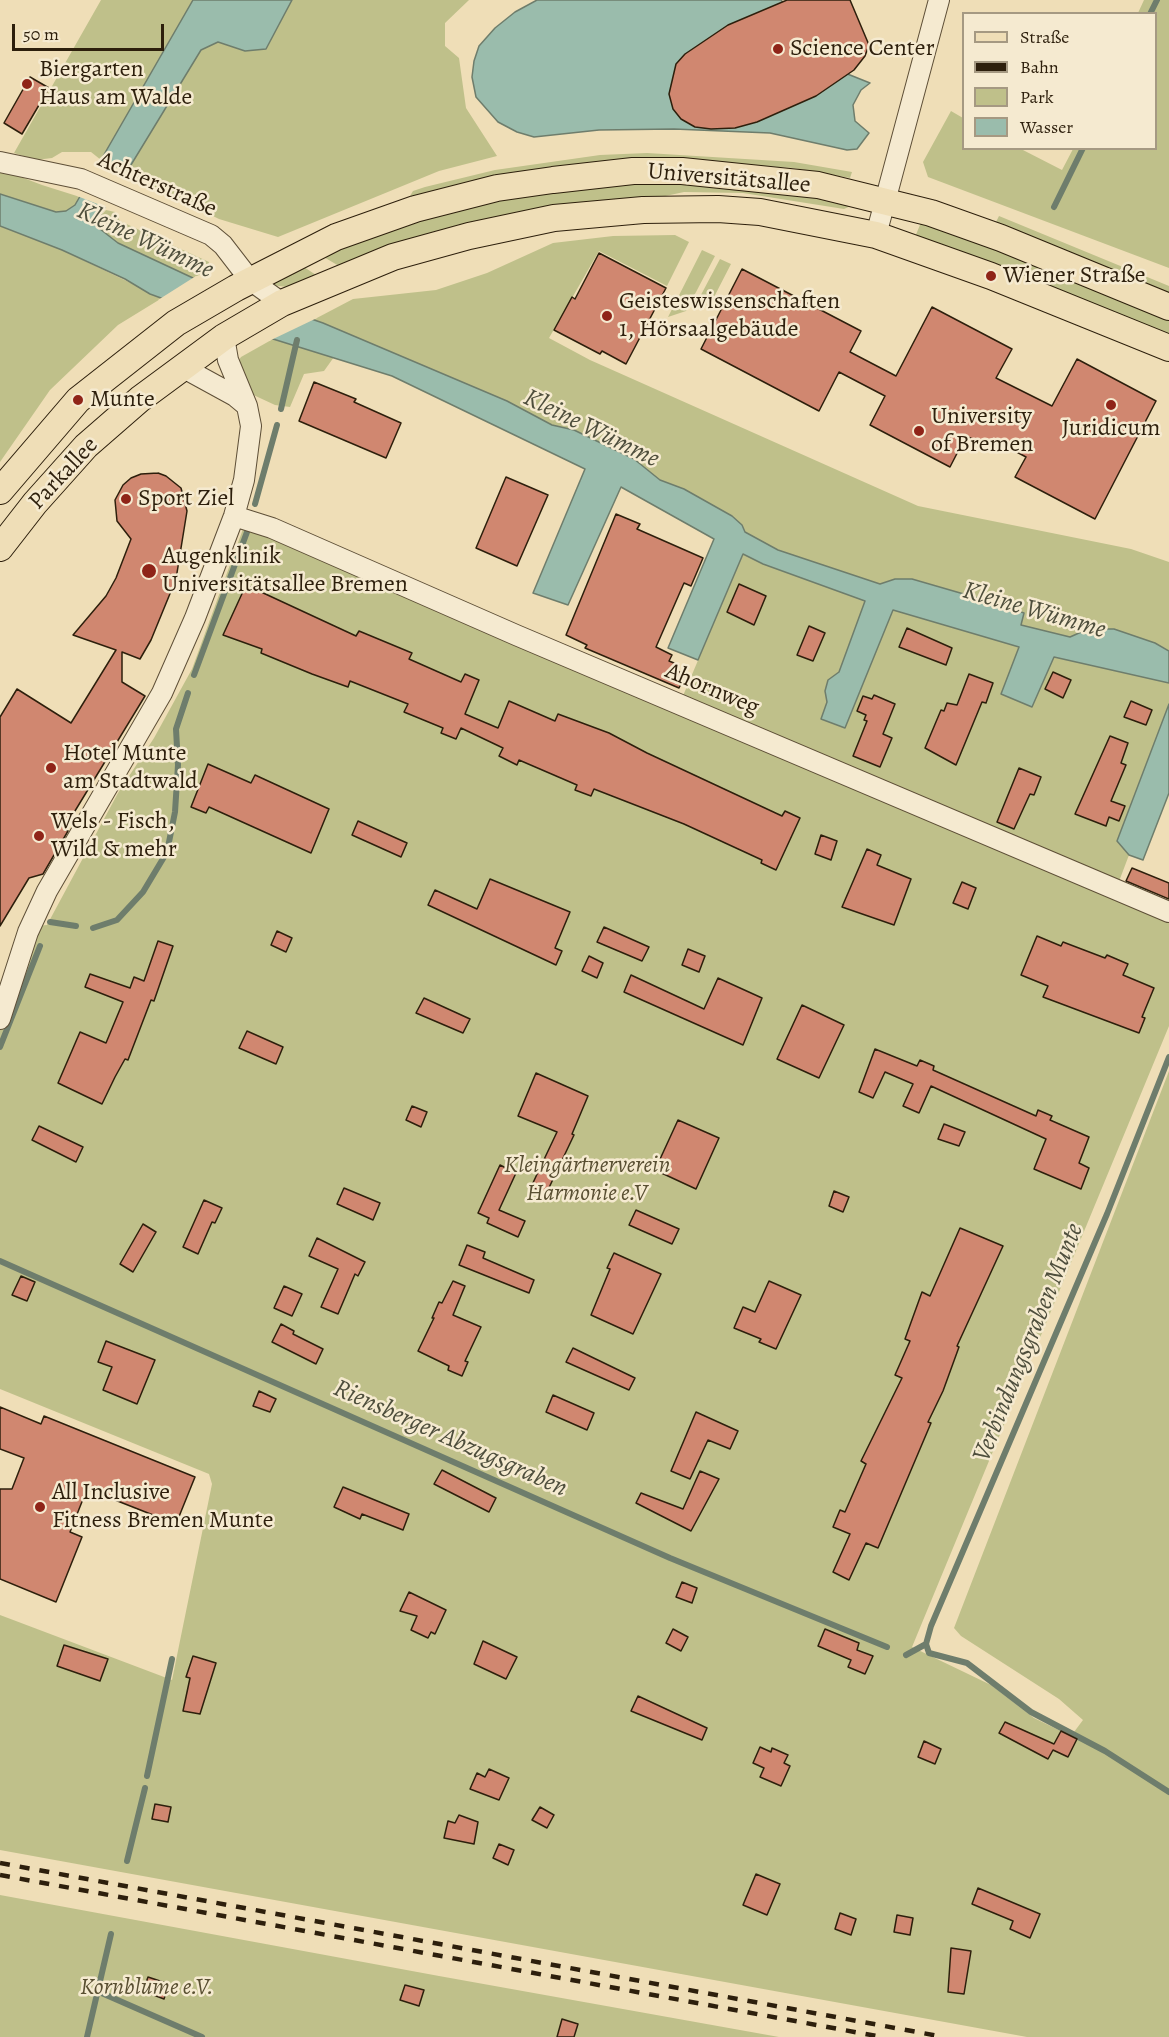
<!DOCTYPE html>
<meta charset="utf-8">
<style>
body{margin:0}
#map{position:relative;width:1169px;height:2037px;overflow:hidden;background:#efdeb7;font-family:Alegreya,serif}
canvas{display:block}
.legend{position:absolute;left:962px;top:12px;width:195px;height:138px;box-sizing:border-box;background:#f5ead0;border:2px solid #a59982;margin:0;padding:8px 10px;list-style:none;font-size:18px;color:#2d1f0c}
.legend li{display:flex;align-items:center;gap:12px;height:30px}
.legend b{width:30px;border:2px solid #a59982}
.scale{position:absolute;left:12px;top:24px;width:152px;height:27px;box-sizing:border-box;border:3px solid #2d1f0c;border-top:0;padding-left:8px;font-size:18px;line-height:21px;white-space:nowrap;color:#2d1f0c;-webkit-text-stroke:4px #f5ead0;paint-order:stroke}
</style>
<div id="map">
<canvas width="1169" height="2037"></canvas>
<ul class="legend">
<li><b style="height:8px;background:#efdeb7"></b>Straße</li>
<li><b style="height:8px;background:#2d1f0c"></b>Bahn</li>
<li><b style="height:16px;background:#bfc08a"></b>Park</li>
<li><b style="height:16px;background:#9abcac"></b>Wasser</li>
</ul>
<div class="scale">50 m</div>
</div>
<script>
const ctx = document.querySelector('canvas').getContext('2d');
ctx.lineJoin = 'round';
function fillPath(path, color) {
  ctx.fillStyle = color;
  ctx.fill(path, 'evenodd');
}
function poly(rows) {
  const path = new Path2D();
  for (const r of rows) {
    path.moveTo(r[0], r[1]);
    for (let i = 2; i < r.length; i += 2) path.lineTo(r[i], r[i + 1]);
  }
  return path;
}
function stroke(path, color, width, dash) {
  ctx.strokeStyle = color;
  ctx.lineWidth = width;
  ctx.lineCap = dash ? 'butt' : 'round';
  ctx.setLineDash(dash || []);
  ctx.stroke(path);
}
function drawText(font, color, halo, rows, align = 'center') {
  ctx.font = font + ' Alegreya,serif';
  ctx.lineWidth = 5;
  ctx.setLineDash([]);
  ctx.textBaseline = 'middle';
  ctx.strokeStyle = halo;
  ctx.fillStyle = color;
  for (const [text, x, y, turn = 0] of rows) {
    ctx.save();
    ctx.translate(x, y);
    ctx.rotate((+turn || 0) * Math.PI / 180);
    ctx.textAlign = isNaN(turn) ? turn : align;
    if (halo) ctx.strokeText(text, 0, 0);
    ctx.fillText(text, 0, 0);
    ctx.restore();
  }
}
fillPath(poly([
 [101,0,193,0,101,160,91,152,62,152,52,158,36,160,14,153],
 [292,0,469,0,445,23,445,46,459,58,466,108,497,156,439,171,278,237,219,219,126,173,201,50,218,42,245,51,266,49],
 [1144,0,1169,0,1169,268,928,177,923,162,951,111,963,118,964,148,1021,149,1062,170,1073,149,1156,148,1156,14,1138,13],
 [647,153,794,162,852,172,850,178,793,168,686,161,410,196,413,191,425,187,495,170,600,155],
 [0,169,42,185,80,197,75,205,66,211,56,212,0,194],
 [626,181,746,184,847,200,853,205,844,209,743,193,684,192,339,266,322,256,374,234,456,208,525,194],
 [106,210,115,212,120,221,209,262,207,271,193,278,118,243,100,229,98,219],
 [999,216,1169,286,1169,294,1030,236,995,224],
 [922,220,1169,316,1169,336,915,237],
 [0,226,62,250,162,298,118,325,50,390,0,462],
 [675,235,689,242,667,286,599,251,549,338,590,360,918,506,1131,549,1169,562,1169,651,1155,643,1088,629,1070,637,1021,625,1024,613,895,579,880,584,778,550,745,532,742,525,732,516,684,489,660,480,634,459,574,430,552,425,507,401,313,320,353,299,436,290,487,273,553,243,613,236],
 [702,250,715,256,686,311,668,317],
 [720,259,731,264,713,299,694,308],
 [301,265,319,277,287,287,271,285,268,282],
 [273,339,334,357,324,371,304,374,290,407,275,405,247,392,235,366,241,357],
 [243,529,254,529,677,710,743,554,763,564,865,601,1019,647,1032,706,1054,657,1169,683,1169,704,1117,841,1129,855,1118,884,1169,903,1169,1026,912,1647,991,1685,1034,1718,1071,1736,1083,1720,1059,1699,961,1636,954,1628,1169,1071,1169,2037,1027,2037,0,1850,0,1615,172,1680,212,1484,209,1474,0,1389,0,1030,37,926,47,925,118,793,154,738,192,669],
 [0,1895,439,1976,779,2037,0,2037]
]), '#bfc08a');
const water = poly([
 [193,0,292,0,266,49,245,51,218,42,201,50,98,219,100,229,118,243,193,278,323,323,507,401,552,425,574,430,634,459,660,480,684,489,732,516,742,525,745,532,778,550,880,584,895,579,912,579,981,599,1024,613,1021,625,1070,637,1088,629,1114,629,1155,643,1169,651,1169,683,1054,657,1032,707,1001,694,1019,647,893,610,845,728,821,719,827,702,825,691,828,680,839,672,865,601,763,564,743,554,698,660,668,648,714,539,621,487,568,605,533,593,585,469,392,376,273,339,150,294,125,279,62,250,0,226,0,194,56,212,66,211,75,205,193,0],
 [537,0,781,0,845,73,870,83,861,90,853,105,855,121,869,133,857,149,847,150,770,133,674,129,599,130,534,137,517,132,498,122,476,97,472,77,474,61,479,46,495,28,515,12,537,0],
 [1169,704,1169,793,1143,860,1129,855,1117,841,1169,704]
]);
fillPath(water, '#9abcac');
stroke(water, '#6e7d6c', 1.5);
fillPath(poly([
 [99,159,129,174,108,208,77,196],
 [196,276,317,318,269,341,158,300]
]), '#efdeb7');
stroke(poly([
 [1150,14,1157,0],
 [1054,207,1083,148],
 [281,409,297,340],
 [255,504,277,425],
 [194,675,247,532],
 [50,922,76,926],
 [93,928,117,920,143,892,167,852,175,812,178,765,176,729,188,693],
 [0,1047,40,946],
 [0,1261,670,1558,887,1647],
 [926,1644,931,1626,1107,1214,1169,1057],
 [926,1644,929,1653,967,1663,1031,1712,1105,1751,1169,1792],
 [906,1655,926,1644],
 [147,1776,172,1659],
 [127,1861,145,1788],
 [97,1991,202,2037],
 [87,2037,111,1934]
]), '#6e7d6c', 6);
const building = poly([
 [787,0,850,0,869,45,865,56,854,70,816,96,757,122,735,128,711,129,695,127,681,119,673,109,669,94,676,64,685,54,728,25,787,0],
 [30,77,49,88,22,134,4,123,30,77],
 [599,253,666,288,626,364,602,351,600,354,554,330,572,297,575,299,599,253],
 [742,269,861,331,850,352,896,376,932,307,1012,349,996,378,1052,406,1077,359,1156,401,1095,519,1015,477,1026,457,996,441,992,448,966,436,950,467,870,425,885,396,839,372,819,411,701,349,742,269],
 [314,382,356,399,354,402,401,423,386,458,299,421,314,382],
 [158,473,166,476,181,488,187,511,176,579,151,640,140,659,122,652,122,682,145,696,64,829,68,831,43,874,29,878,0,926,0,717,17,689,71,723,116,650,73,635,106,596,116,578,131,539,117,521,115,500,123,485,131,478,141,474,158,473],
 [506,477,548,495,517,566,476,548,506,477],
 [616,514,640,524,637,529,703,558,691,586,684,583,656,647,672,655,669,661,679,665,676,670,685,675,679,688,585,648,587,645,566,635,616,514],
 [739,584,766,596,754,625,727,612,739,584],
 [246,585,356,636,359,631,412,653,409,659,461,682,465,674,479,680,465,714,498,728,509,701,555,721,558,714,609,733,647,753,782,816,785,811,800,818,776,870,761,863,762,860,684,824,594,789,591,796,575,790,577,785,519,760,517,765,499,756,503,748,461,728,456,739,441,733,443,728,404,712,408,704,350,681,348,687,312,674,261,653,262,649,223,635,246,585],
 [809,626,825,633,813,661,797,655,809,626],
 [907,628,952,648,946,665,899,647,907,628],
 [1053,672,1071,680,1063,698,1045,689,1053,672],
 [969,674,993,683,986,703,982,702,956,765,925,748,941,710,944,711,947,703,957,705,969,674],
 [874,695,895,704,883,734,892,738,880,767,853,756,867,721,864,720,866,715,857,711,863,696,872,699,874,695],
 [1131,701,1152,710,1146,725,1124,717,1131,701],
 [1110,736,1128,743,1121,763,1126,765,1111,801,1125,806,1119,821,1109,817,1106,826,1075,814,1110,736],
 [208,764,251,783,255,775,329,809,311,853,209,807,206,813,191,807,208,764],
 [1019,768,1041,777,1034,795,1030,794,1014,829,997,822,1019,768],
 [358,821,407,843,401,857,352,835,358,821],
 [821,835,837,841,831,860,815,854,821,835],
 [867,849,881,855,877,865,911,879,894,925,842,907,867,849],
 [1132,868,1169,883,1169,899,1126,881,1132,868],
 [490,879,570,912,555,948,562,951,556,965,428,905,435,890,477,909,490,879],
 [962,882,976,888,968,909,953,903,962,882],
 [604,927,649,947,642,961,597,942,604,927],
 [277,931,292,938,286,952,271,945,277,931],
 [1037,936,1061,946,1063,942,1105,958,1107,955,1128,964,1123,975,1154,988,1142,1017,1145,1018,1139,1033,1043,997,1048,986,1021,975,1037,936],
 [158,941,173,946,154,1001,151,1000,128,1060,125,1059,115,1077,102,1104,58,1083,80,1032,106,1043,123,1002,85,987,90,974,130,988,134,977,144,981,158,941],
 [688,949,705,956,699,972,682,965,688,949],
 [589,956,603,963,597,978,582,971,589,956],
 [631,975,704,1009,718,978,762,998,743,1045,624,992,631,975],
 [424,998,470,1019,463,1033,416,1013,424,998],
 [802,1005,844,1025,819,1078,777,1059,802,1005],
 [247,1031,283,1047,276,1064,239,1048,247,1031],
 [875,1049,917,1066,920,1060,934,1066,933,1070,1036,1116,1038,1110,1052,1116,1050,1120,1089,1137,1079,1163,1089,1168,1081,1189,1034,1169,1046,1139,931,1086,919,1113,903,1106,913,1084,885,1072,873,1098,859,1092,875,1049],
 [536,1073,588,1096,572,1134,574,1135,546,1194,531,1187,557,1132,518,1116,536,1073],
 [412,1106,427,1112,421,1127,406,1120,412,1106],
 [678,1120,719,1138,696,1189,655,1170,678,1120],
 [944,1124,965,1132,959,1146,938,1139,944,1124],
 [39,1126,83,1147,76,1162,32,1140,39,1126],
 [500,1165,516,1173,499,1210,525,1221,518,1237,487,1223,489,1218,478,1213,500,1165],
 [344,1188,380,1203,373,1220,337,1204,344,1188],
 [834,1191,849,1197,843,1212,829,1206,834,1191],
 [204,1200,222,1208,215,1223,212,1222,198,1254,183,1247,204,1200],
 [636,1210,679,1229,672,1244,629,1225,636,1210],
 [143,1224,156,1232,133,1272,120,1264,143,1224],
 [960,1228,1003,1246,957,1346,959,1347,943,1391,928,1422,931,1423,878,1548,866,1543,849,1580,833,1572,850,1534,833,1527,840,1510,845,1512,866,1464,861,1461,902,1378,895,1375,910,1341,905,1339,922,1292,930,1296,960,1228],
 [317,1238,365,1262,358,1276,355,1274,338,1314,321,1307,338,1269,309,1256,317,1238],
 [467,1245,485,1252,483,1258,534,1280,529,1293,459,1265,467,1245],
 [614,1253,661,1274,633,1334,591,1315,610,1269,607,1268,614,1253],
 [21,1276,35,1282,27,1301,12,1295,21,1276],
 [453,1281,465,1286,453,1315,481,1327,465,1361,468,1362,462,1376,448,1370,449,1366,418,1351,434,1318,432,1318,439,1302,442,1303,453,1281],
 [769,1281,801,1295,776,1349,759,1342,761,1339,734,1328,743,1307,755,1312,769,1281],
 [284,1286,302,1294,292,1316,274,1308,284,1286],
 [281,1324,294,1331,293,1334,323,1349,316,1364,272,1342,281,1324],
 [106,1341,155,1360,137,1404,103,1390,112,1367,98,1362,106,1341],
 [573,1348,635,1378,629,1390,566,1362,573,1348],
 [259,1391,276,1399,270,1412,253,1406,259,1391],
 [553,1395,594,1413,587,1430,546,1412,553,1395],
 [0,1407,41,1424,44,1416,195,1477,176,1524,87,1489,70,1532,82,1537,56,1602,0,1579,0,1489,12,1489,24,1458,0,1449,0,1407],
 [696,1412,738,1431,730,1449,708,1440,690,1479,671,1471,696,1412],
 [442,1470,496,1498,489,1512,434,1484,442,1470],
 [700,1471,719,1479,691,1531,636,1503,641,1493,683,1509,700,1471],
 [343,1487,409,1514,403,1530,362,1514,360,1519,334,1507,343,1487],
 [682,1582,697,1588,692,1603,676,1597,682,1582],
 [409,1592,446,1610,435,1634,431,1632,428,1638,411,1630,417,1616,400,1611,409,1592],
 [673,1629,688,1637,681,1651,666,1643,673,1629],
 [825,1629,859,1643,857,1650,873,1656,865,1674,848,1667,851,1660,818,1646,825,1629],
 [483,1641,517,1657,506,1679,474,1664,483,1641],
 [64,1645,108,1659,100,1681,57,1666,64,1645],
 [193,1656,216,1663,200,1714,183,1711,190,1678,186,1677,193,1656],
 [638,1696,707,1728,702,1740,631,1711,638,1696],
 [1005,1722,1054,1744,1061,1731,1077,1739,1068,1757,1053,1750,1048,1759,999,1733,1005,1722],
 [924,1741,941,1749,935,1764,918,1757,924,1741],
 [760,1747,771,1752,772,1748,788,1755,784,1763,790,1766,781,1786,760,1777,764,1768,753,1763,760,1747],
 [489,1769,509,1778,499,1800,470,1789,477,1773,485,1777,489,1769],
 [155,1804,171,1807,168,1822,152,1819,155,1804],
 [540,1807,554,1815,547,1828,532,1820,540,1807],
 [459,1815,478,1822,474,1844,444,1838,448,1821,455,1823,459,1815],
 [499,1844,514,1850,508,1865,493,1858,499,1844],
 [756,1874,780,1884,767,1915,743,1905,756,1874],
 [978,1888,1040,1914,1030,1938,1010,1929,1013,1921,972,1904,978,1888],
 [840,1913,856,1919,851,1935,835,1929,840,1913],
 [897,1915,913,1918,910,1935,894,1932,897,1915],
 [951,1948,971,1951,964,1994,948,1992,951,1948],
 [148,1977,169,1984,164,1999,143,1991,148,1977],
 [405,1985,424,1990,419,2006,400,2000,405,1985],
 [562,2019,578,2024,574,2037,557,2037,562,2019]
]);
fillPath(building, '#d08770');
stroke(building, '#2d1f0c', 1.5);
const minor = poly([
 [0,162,81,179,211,235,223,245,250,280,282,303],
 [876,235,939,0],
 [182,367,235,396,247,406],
 [234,516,272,528,516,635,1169,912],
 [0,1019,28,932,47,891,162,693,195,618,234,516,244,480,251,426,247,406,228,360,224,337]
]);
const major = poly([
 [0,491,78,400,176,323,236,288,336,237,415,209,497,188,553,180,633,171,682,171,818,185,931,213,1001,238,1169,307],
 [0,548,35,503,86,446,140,399,224,337,282,303,393,257,469,236,554,218,643,210,718,209,760,212,876,235,991,276,1169,348]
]);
stroke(minor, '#5e4f37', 22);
stroke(major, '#2d1f0c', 28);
stroke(minor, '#f5ead0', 20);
stroke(major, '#efdeb7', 26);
stroke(poly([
 [0,1863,944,2037],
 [0,1875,882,2037]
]), '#2d1f0c', 4.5, [10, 10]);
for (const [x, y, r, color] of [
 [778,49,6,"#8f2418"],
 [27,84,6,"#8f2418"],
 [991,276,6,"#8f2418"],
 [607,316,6,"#8f2418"],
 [78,400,6,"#8f2418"],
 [1111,405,6,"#8f2418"],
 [919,431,6,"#8f2418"],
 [126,499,6,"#8f2418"],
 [149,571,8,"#8f2418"],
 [51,768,6,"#8f2418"],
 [39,836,6,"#8f2418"],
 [40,1507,6,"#8f2418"]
]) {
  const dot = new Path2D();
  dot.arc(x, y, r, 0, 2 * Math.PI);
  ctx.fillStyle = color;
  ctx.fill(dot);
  stroke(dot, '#f5ead0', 2);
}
drawText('24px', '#2d1f0c', '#f5ead0', [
 ["Science Center",790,49],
 ["Biergarten",39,70],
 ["Haus am Walde",39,98],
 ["Wiener Straße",1003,276],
 ["Geisteswissenschaften",619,302],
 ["1, Hörsaalgebäude",619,330],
 ["Munte",90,400],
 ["University",931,417],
 ["of Bremen",931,445],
 ["Juridicum",1111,429,"center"],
 ["Sport Ziel",138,499],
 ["Augenklinik",162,557],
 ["Universitätsallee Bremen",162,585],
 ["Hotel Munte",63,754],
 ["am Stadtwald",63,782],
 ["Wels - Fisch,",51,822],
 ["Wild & mehr",51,850],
 ["All Inclusive",52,1493],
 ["Fitness Bremen Munte",52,1521]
], 'left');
drawText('24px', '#2d1f0c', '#f5ead0', [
 ["Universitätsallee",729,179,5],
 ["Achterstraße",157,185,24],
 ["Parkallee",64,474,-47],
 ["Ahornweg",712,690,23]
]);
drawText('italic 24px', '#594f32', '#f5ead0', [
 ["Kleingärtnerverein",587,1166],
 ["Harmonie e.V",587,1194],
 ["Kornblume e.V.",147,1988]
]);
drawText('italic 26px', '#4e4e3c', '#f5ead0', [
 ["Kleine Wümme",145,241,25],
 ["Kleine Wümme",591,429,26],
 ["Kleine Wümme",1034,611,16],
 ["Verbindungsgraben Munte",1029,1343,-68],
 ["Riensberger Abzugsgraben",450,1439,24]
]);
</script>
